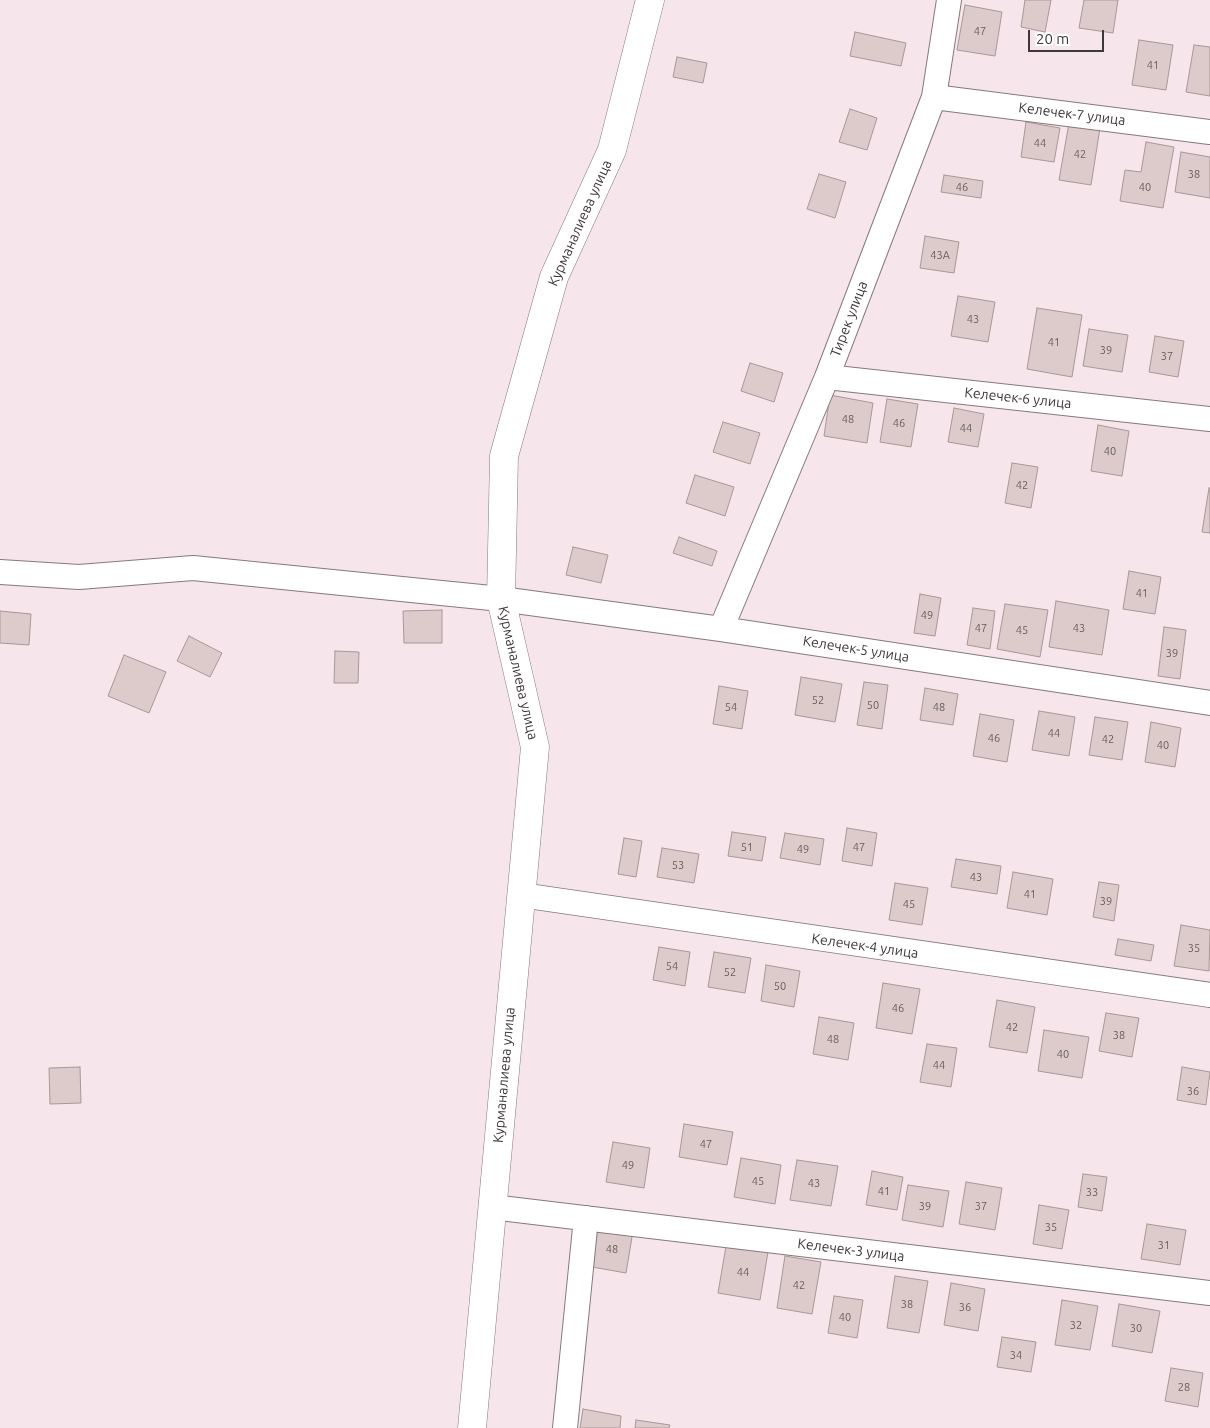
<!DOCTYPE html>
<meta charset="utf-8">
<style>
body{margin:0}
#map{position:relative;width:1210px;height:1428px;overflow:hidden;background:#f6e5eb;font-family:Ubuntu,sans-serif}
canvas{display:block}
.scale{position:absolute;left:1028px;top:30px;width:76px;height:22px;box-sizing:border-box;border:2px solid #3f383a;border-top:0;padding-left:6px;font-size:15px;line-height:18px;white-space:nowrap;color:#3f383a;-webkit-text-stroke:4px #fff;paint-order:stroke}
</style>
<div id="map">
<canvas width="1210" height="1428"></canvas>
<div class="scale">20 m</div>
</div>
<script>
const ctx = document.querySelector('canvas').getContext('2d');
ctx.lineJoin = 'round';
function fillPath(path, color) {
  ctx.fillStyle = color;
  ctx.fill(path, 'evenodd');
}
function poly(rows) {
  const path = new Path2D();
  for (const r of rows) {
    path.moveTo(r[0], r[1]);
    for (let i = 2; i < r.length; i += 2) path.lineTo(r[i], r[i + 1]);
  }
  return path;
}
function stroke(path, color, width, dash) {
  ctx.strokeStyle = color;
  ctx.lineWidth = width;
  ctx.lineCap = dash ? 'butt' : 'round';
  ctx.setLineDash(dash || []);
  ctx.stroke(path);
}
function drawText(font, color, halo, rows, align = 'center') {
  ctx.font = font + ' Ubuntu,sans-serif';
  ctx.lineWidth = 4.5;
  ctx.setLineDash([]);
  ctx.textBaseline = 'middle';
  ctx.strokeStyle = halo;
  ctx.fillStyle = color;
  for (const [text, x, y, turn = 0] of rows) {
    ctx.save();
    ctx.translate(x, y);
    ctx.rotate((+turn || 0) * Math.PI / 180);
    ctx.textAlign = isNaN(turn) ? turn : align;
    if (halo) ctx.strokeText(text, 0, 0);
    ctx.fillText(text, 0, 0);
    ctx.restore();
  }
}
const building = poly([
 [1025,0,1051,0,1045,32,1021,27,1025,0],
 [1084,0,1118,0,1113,33,1079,28,1084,0],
 [965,5,1002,12,995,56,957,50,965,5],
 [855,32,906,43,901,66,850,56,855,32],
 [1139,40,1173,45,1166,90,1132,85,1139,40],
 [1194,45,1210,47,1210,96,1186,92,1194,45],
 [677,57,707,63,703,83,673,77,677,57],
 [850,109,877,118,867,150,839,142,850,109],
 [1026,122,1060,128,1054,162,1021,157,1026,122],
 [1069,123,1100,128,1091,185,1059,180,1069,123],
 [1146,142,1174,147,1163,208,1120,201,1125,170,1141,172,1146,142],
 [1181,152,1210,157,1210,198,1175,192,1181,152],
 [819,174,846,182,835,218,807,209,819,174],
 [944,175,983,181,981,198,941,192,944,175],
 [925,236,959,242,954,273,920,268,925,236],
 [958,296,995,302,988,342,951,336,958,296],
 [1037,308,1082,315,1072,377,1027,369,1037,308],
 [1089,329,1128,335,1122,372,1083,366,1089,329],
 [1155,336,1184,341,1178,377,1149,372,1155,336],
 [750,363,783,373,774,402,741,391,750,363],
 [830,395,873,403,867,443,824,436,830,395],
 [887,399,918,404,911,447,880,442,887,399],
 [954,408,984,414,978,447,948,442,954,408],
 [723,422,760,433,750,464,713,452,723,422],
 [1098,425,1129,431,1122,476,1091,471,1098,425],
 [1012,463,1038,467,1031,508,1005,503,1012,463],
 [695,475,734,487,725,516,686,503,695,475],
 [1209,488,1210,488,1210,533,1202,532,1209,488],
 [679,537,717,551,712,566,673,553,679,537],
 [573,547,608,555,601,583,566,575,573,547],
 [1129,571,1161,577,1155,614,1123,609,1129,571],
 [920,594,941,598,935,636,914,633,920,594],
 [1056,601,1109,610,1102,655,1049,647,1056,601],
 [1005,604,1048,610,1040,657,997,649,1005,604],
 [973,608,995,611,990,649,967,645,973,608],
 [442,610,442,643,404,643,403,611,442,610],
 [0,611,31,614,29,645,0,643,0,611],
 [1164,627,1186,630,1180,679,1158,676,1164,627],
 [189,636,222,653,210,677,177,661,189,636],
 [335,651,359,652,358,683,334,683,335,651],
 [124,655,166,672,149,713,108,696,124,655],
 [801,677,842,684,835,722,795,715,801,677],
 [864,682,888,685,882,729,857,725,864,682],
 [719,686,748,691,742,729,713,724,719,686],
 [925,688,958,694,953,725,920,720,925,688],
 [1039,711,1075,717,1069,756,1032,750,1039,711],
 [980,714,1014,720,1007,762,973,756,980,714],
 [1095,717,1128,722,1122,760,1089,755,1095,717],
 [1151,722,1181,728,1175,767,1145,762,1151,722],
 [847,828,877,833,872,866,842,861,847,828],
 [732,832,766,837,762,861,728,856,732,832],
 [785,833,824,839,820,865,780,858,785,833],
 [624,838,642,841,636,877,618,874,624,838],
 [662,848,699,854,694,883,657,877,662,848],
 [956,859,1001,866,997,894,951,887,956,859],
 [1013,872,1053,879,1047,915,1007,908,1013,872],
 [1099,882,1119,885,1114,921,1093,917,1099,882],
 [895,883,928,888,922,925,889,920,895,883],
 [1181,925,1210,930,1209,971,1174,966,1181,925],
 [1118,939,1154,945,1151,961,1115,955,1118,939],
 [659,947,690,952,685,986,653,980,659,947],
 [714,952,751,958,745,993,708,987,714,952],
 [766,965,800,971,794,1007,761,1001,766,965],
 [883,983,920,989,912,1034,876,1028,883,983],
 [997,1000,1035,1007,1027,1053,989,1047,997,1000],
 [1106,1013,1139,1018,1132,1057,1099,1051,1106,1013],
 [819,1017,854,1023,848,1060,813,1054,819,1017],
 [1044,1030,1089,1037,1082,1078,1038,1071,1044,1030],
 [927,1044,957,1048,951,1087,920,1082,927,1044],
 [80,1067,81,1103,50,1104,49,1068,80,1067],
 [1182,1067,1210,1072,1206,1105,1177,1100,1182,1067],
 [684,1124,733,1132,727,1165,679,1157,684,1124],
 [613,1142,650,1148,644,1188,606,1182,613,1142],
 [741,1158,781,1165,775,1204,734,1197,741,1158],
 [797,1160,838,1166,831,1206,790,1200,797,1160],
 [872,1171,903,1177,897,1210,866,1205,872,1171],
 [1083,1174,1107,1177,1102,1211,1078,1207,1083,1174],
 [966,1182,1002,1188,995,1230,959,1224,966,1182],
 [908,1185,949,1191,943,1227,902,1220,908,1185],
 [1039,1205,1069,1210,1062,1249,1033,1244,1039,1205],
 [1147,1224,1186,1230,1180,1265,1141,1259,1147,1224],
 [598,1226,633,1231,626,1273,592,1267,598,1226],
 [726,1246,768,1252,760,1300,718,1293,726,1246],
 [785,1256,821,1262,812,1314,777,1308,785,1256],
 [895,1276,928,1281,919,1333,887,1328,895,1276],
 [951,1283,985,1289,978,1331,944,1325,951,1283],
 [834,1296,863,1300,857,1338,828,1333,834,1296],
 [1062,1300,1098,1306,1090,1350,1055,1345,1062,1300],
 [1119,1304,1160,1311,1152,1353,1112,1346,1119,1304],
 [1002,1337,1036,1342,1031,1372,997,1367,1002,1337],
 [1171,1368,1203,1373,1198,1407,1165,1401,1171,1368],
 [583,1409,621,1416,620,1428,580,1428,583,1409],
 [636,1420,670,1425,669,1428,635,1428,636,1420]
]);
fillPath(building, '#ddcbcb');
stroke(building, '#a89797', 1);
const minor = poly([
 [934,97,1210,132],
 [827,377,1210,419],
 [0,572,79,577,193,568,501,599,721,629,1210,703],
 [721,629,827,377,934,97,949,0],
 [521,895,1210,995],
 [492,1207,1210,1293],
 [565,1428,586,1218]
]);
const tertiary = poly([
 [472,1428,535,747,501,599,504,456,554,277,612,150,650,0]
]);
stroke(minor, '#88787e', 26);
stroke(tertiary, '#88787e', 29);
stroke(minor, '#fff', 24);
stroke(tertiary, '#fff', 28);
drawText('11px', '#665d5e', null, [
 ["47",980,31],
 ["41",1153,65],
 ["44",1040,143],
 ["42",1080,154],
 ["38",1194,174],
 ["46",962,187],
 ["40",1145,187],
 ["43А",940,255],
 ["43",973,319],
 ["41",1054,342],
 ["39",1106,350],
 ["37",1167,356],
 ["48",848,419],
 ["46",899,423],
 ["44",966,428],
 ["40",1110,451],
 ["42",1022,485],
 ["41",1142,593],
 ["49",927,615],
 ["47",981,628],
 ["43",1079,628],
 ["45",1022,630],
 ["39",1172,653],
 ["52",818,700],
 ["50",873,705],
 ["54",731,707],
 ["48",939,707],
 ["44",1054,733],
 ["46",994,738],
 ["42",1108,739],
 ["40",1163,745],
 ["51",747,847],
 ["47",859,847],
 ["49",803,849],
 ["53",678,865],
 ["43",976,877],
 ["41",1030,894],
 ["39",1106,901],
 ["45",909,904],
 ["35",1194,948],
 ["54",672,966],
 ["52",730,972],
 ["50",780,986],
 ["46",898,1008],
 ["42",1012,1027],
 ["38",1119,1035],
 ["48",833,1039],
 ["40",1063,1054],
 ["44",939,1065],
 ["36",1193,1091],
 ["47",706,1144],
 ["49",628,1165],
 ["45",758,1181],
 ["43",814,1183],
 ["41",884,1191],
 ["33",1092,1192],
 ["39",925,1206],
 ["37",981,1206],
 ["35",1051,1227],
 ["31",1164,1245],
 ["48",612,1249],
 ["44",743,1272],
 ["42",799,1285],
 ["38",907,1304],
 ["36",965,1307],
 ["40",845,1317],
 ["32",1076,1325],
 ["30",1136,1328],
 ["34",1016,1355],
 ["28",1184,1387]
]);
drawText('14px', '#3f383a', '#fff', [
 ["Келечек-7 улица",1072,114,7],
 ["Курманалиева улица",580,223,-66],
 ["Тирек улица",849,319,-69],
 ["Келечек-6 улица",1018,398,6],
 ["Келечек-5 улица",856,649,9],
 ["Курманалиева улица",518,673,77],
 ["Келечек-4 улица",865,946,8],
 ["Курманалиева улица",504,1075,-85],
 ["Келечек-3 улица",851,1250,7]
]);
</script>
